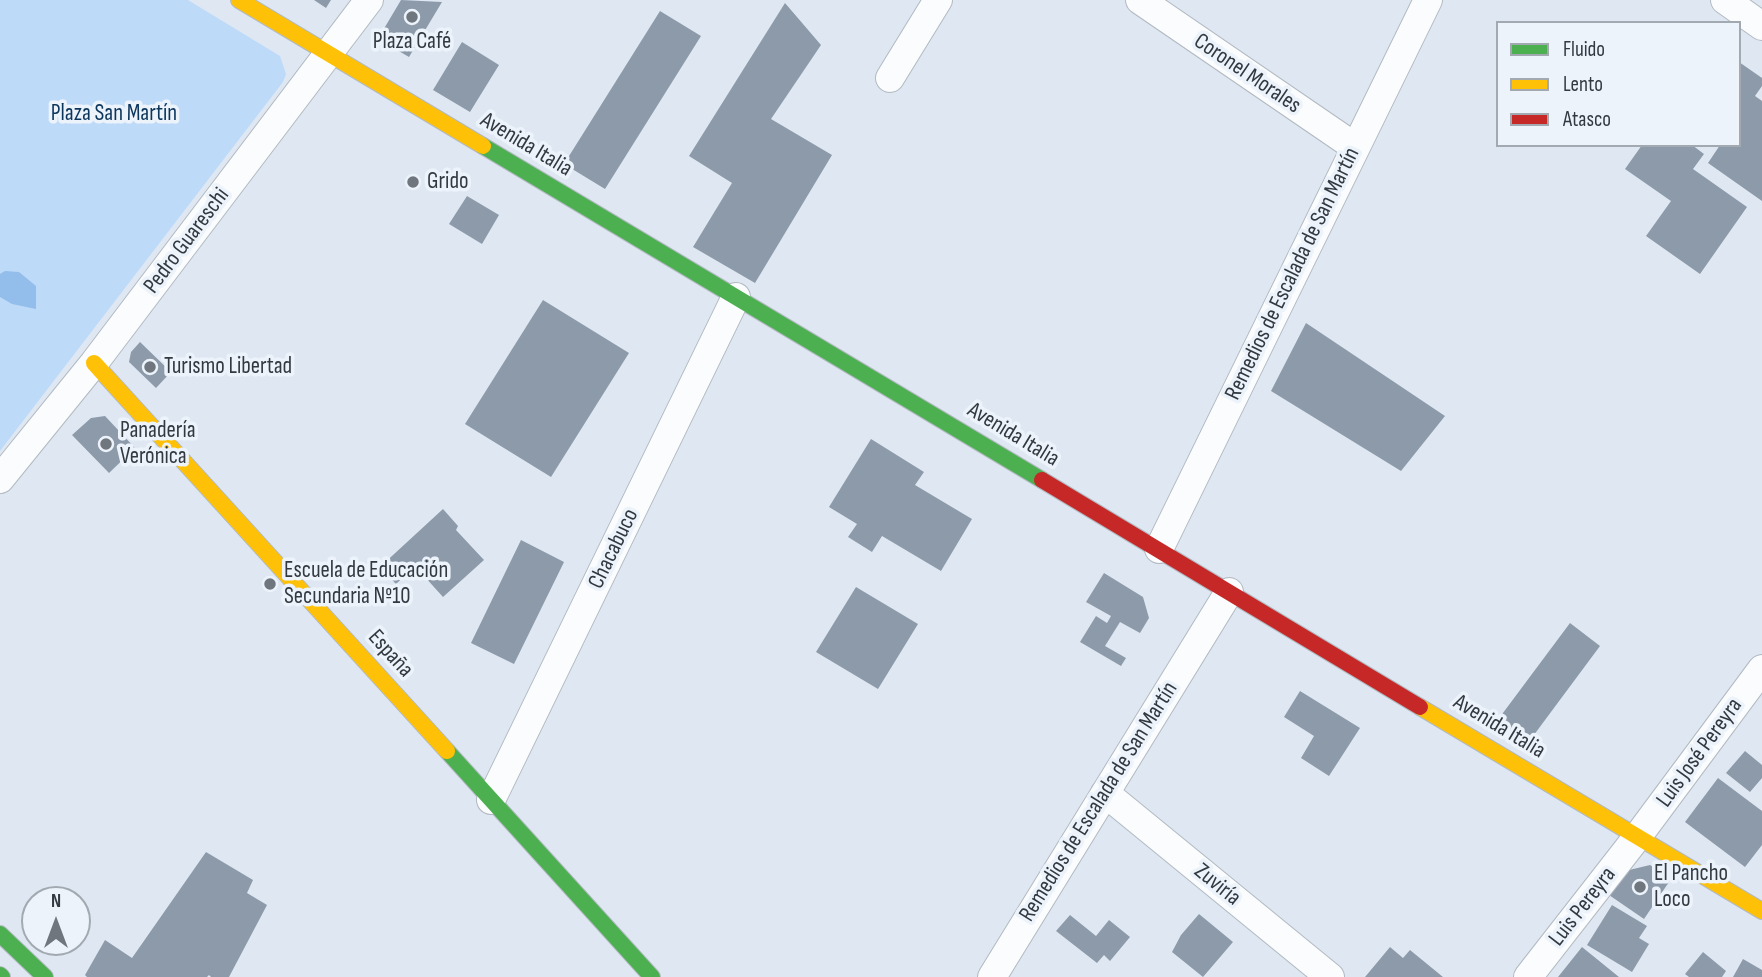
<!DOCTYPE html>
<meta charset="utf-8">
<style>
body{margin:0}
#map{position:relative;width:1762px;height:977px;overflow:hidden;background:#dfe8f2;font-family:"Sofia Sans Condensed",sans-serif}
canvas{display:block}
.legend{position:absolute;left:1496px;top:21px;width:245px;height:126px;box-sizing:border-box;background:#edf3fb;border:2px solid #a2a9b0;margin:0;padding:9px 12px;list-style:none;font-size:21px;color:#323940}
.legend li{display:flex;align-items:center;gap:14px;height:35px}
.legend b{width:35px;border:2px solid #a2a9b0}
.north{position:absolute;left:21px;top:886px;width:70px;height:70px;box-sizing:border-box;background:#edf3fb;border:2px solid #a2a9b0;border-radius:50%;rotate:0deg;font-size:19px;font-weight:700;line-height:28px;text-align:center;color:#323940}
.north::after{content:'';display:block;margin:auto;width:24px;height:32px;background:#6f767e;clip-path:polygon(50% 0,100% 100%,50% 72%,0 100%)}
</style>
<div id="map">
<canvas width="1762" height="977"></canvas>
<ul class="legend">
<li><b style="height:9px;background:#4caf50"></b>Fluido</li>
<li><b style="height:9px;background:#ffc107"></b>Lento</li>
<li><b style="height:9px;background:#c62828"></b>Atasco</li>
</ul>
<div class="north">N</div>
</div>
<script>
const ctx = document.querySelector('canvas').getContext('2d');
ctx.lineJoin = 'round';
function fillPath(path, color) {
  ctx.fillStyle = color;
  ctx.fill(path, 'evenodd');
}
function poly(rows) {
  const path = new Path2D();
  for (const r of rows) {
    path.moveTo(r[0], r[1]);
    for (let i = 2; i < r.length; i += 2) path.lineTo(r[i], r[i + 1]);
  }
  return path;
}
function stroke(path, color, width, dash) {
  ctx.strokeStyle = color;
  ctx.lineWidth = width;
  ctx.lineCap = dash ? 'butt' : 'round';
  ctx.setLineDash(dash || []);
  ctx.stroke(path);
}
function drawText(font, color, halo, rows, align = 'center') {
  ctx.font = font + ' "Sofia Sans Condensed",sans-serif';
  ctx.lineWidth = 7;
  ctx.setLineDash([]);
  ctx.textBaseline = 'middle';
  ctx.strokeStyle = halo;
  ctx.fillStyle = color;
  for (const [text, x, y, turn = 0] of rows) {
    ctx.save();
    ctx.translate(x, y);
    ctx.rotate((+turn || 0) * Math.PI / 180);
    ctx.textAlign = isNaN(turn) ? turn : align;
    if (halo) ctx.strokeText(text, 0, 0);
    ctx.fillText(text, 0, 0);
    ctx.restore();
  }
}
fillPath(poly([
 [0,0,188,0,280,56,286,74,283,82,0,451]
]), '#bedaf9');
fillPath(poly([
 [5,271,19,272,36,286,36,309,12,304,0,297,0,274]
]), '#93bdeb');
fillPath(poly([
 [314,0,331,0,326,8],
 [401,0,442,2,409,57,385,43,382,32],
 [785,3,821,45,771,119,832,155,755,283,693,247,732,183,689,156],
 [660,11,701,36,605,189,564,164],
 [462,42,499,65,470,112,433,90],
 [1739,62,1762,78,1762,86,1755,96,1762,101,1762,201,1708,163,1720,145,1739,145],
 [1642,145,1692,145,1704,154,1693,169,1747,207,1700,274,1646,236,1671,201,1625,169],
 [467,196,499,215,482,244,449,224],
 [543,300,629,353,551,477,465,424],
 [1306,323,1445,416,1401,471,1271,391],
 [140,342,171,372,156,388,129,362,131,352],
 [105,416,135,448,109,473,72,435,91,418],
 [871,439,924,472,915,485,972,519,941,571,882,536,872,552,848,537,857,524,829,507],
 [443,509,458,526,456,530,484,560,443,597,415,566,396,584,380,567],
 [521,540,564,562,514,664,471,643],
 [1104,573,1143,597,1149,618,1140,633,1120,622,1105,646,1126,658,1121,666,1080,642,1096,616,1107,623,1111,616,1086,602],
 [856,587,918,624,878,689,816,652],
 [1570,623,1600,646,1522,751,1491,729],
 [1300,691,1360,728,1329,776,1301,758,1314,736,1284,717],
 [1745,751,1762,765,1762,778,1750,792,1726,773],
 [1718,778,1762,811,1762,845,1745,867,1685,822],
 [206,852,253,880,247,893,267,905,229,977,211,977,209,975,207,977,87,977,85,975,105,940,132,958],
 [1650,865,1671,879,1644,919,1609,895,1625,871],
 [1612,905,1647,926,1639,938,1649,944,1632,972,1587,945],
 [1199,914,1233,942,1203,977,1172,952,1181,935],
 [1070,915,1096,936,1109,920,1130,937,1110,961,1104,955,1097,963,1056,931],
 [1390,947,1403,958,1410,950,1443,977,1365,977],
 [1582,947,1619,977,1558,977],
 [1703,952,1726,971,1722,977,1689,977,1685,974],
 [1743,959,1762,970,1762,977,1733,977]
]), '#8c9aaa');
const street = poly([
 [1140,0,1355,147],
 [1725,0,1762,26],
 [890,78,938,0],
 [0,479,94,363,369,0],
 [1159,549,1428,0],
 [1105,793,1330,977],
 [491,800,736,297],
 [992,977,1229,592],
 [1528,977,1638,836,1762,669]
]);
const fast = poly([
 [483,146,1042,480],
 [447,751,652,977],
 [0,934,45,977],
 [0,975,2,977]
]);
const slow = poly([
 [239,0,483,146],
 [94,363,447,751],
 [1420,707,1762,911]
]);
const jam = poly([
 [1042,480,1420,707]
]);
stroke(street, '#b2b9c1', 30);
stroke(fast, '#b2b9c1', 18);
stroke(slow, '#b2b9c1', 18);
stroke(jam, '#b2b9c1', 18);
stroke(street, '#fafcfd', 28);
stroke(fast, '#4caf50', 16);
stroke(slow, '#ffc107', 16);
stroke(jam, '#c62828', 16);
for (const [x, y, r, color] of [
 [412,17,7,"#6f767e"],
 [413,182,7,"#6f767e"],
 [150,367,7,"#6f767e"],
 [106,444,7,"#6f767e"],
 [270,584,7,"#6f767e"],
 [1640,887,7,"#6f767e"]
]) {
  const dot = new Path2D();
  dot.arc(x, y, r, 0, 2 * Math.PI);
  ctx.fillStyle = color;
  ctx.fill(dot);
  stroke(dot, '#edf3fb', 2.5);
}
drawText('23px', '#323940', '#edf3fb', [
 ["Plaza Café",412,42,"center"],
 ["Grido",427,182],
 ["Turismo Libertad",164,367],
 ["Panadería",120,431],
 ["Verónica",120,457],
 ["Escuela de Educación",284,571],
 ["Secundaria Nº10",284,597],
 ["El Pancho",1654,874],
 ["Loco",1654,900]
], 'left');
drawText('23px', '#323940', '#edf3fb', [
 ["Coronel Morales",1247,74,34],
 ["Avenida Italia",526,145,31],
 ["Pedro Guareschi",187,241,-53],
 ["Remedios de Escalada de San Martín",1293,274,-64],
 ["Avenida Italia",1013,435,31],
 ["Chacabuco",614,549,-64],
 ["España",390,654,48],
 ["Avenida Italia",1499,727,31],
 ["Luis José Pereyra",1700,753,-54],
 ["Remedios de Escalada de San Martín",1099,802,-58],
 ["Zuviría",1217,885,39],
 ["Luis Pereyra",1583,907,-52]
]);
drawText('23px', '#0c355c', '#edf3fb', [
 ["Plaza San Martín",114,114]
]);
</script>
